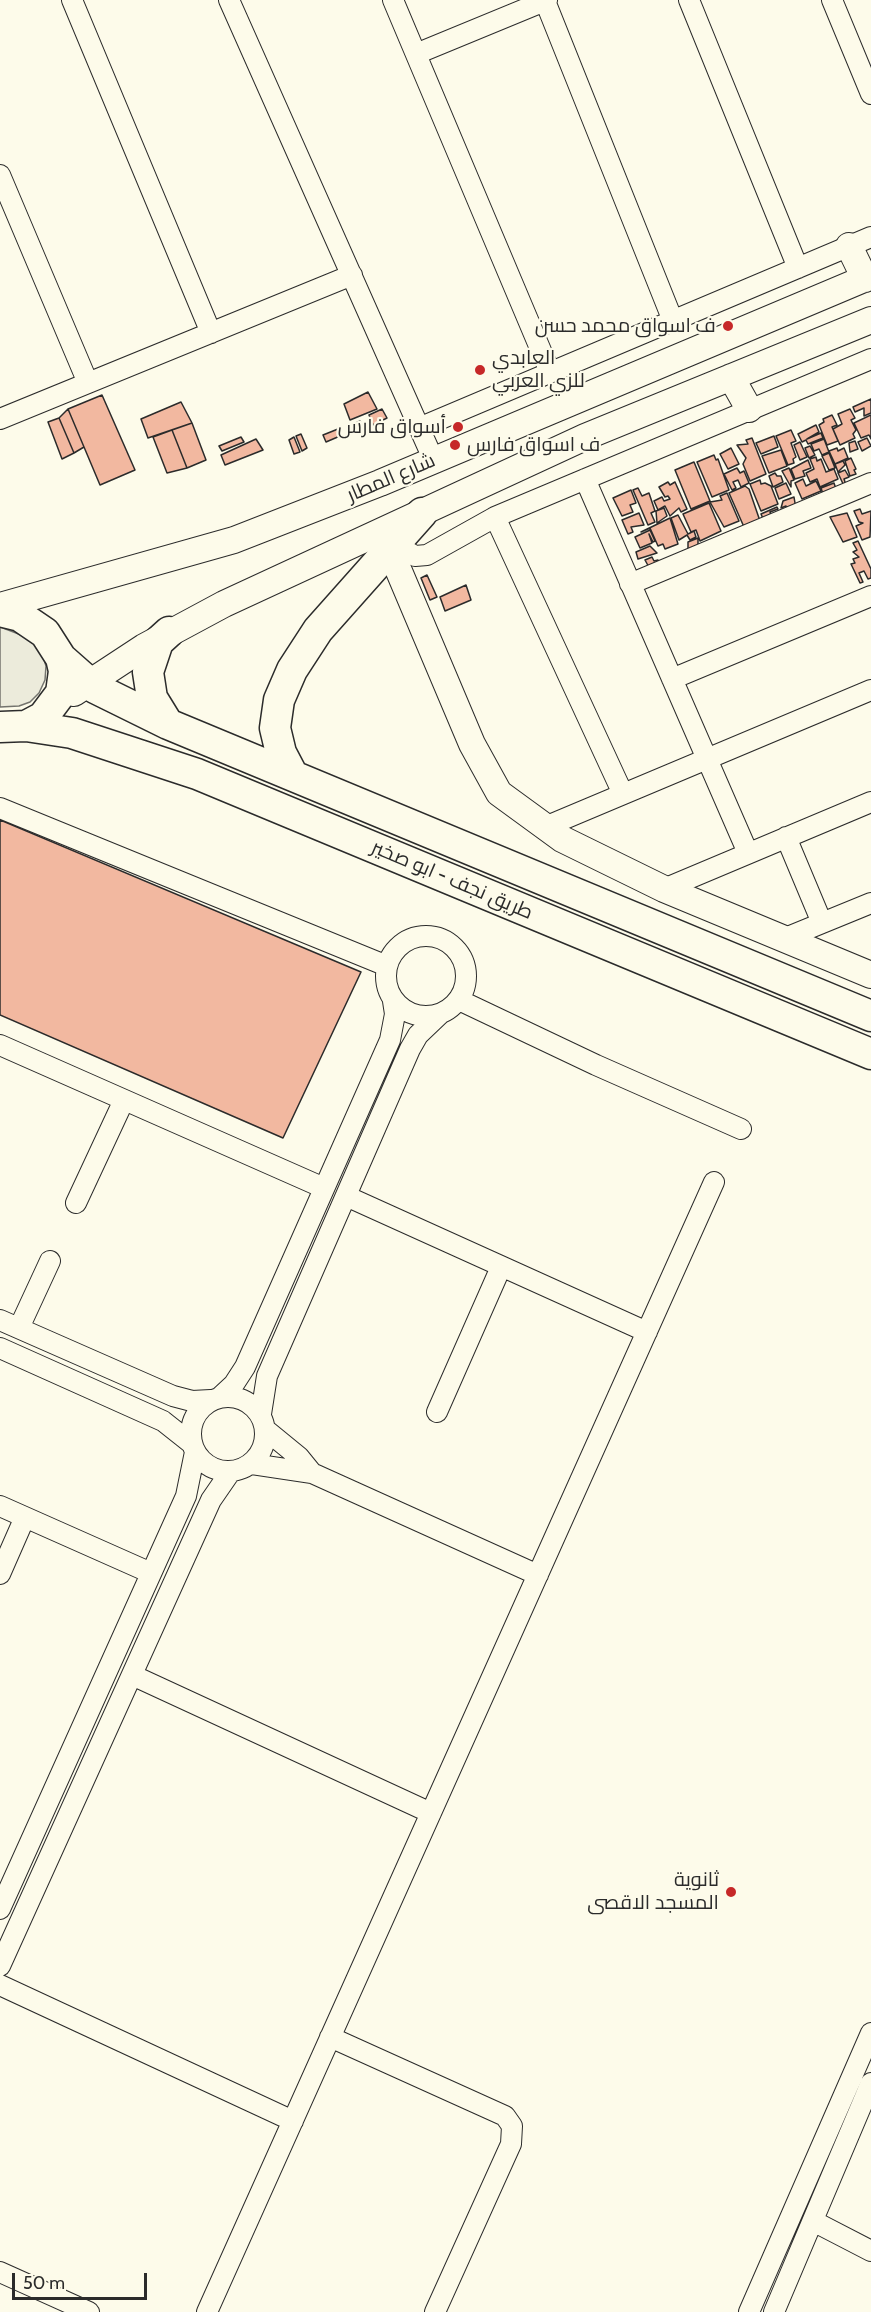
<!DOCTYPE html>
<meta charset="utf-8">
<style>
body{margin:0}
#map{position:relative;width:871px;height:2312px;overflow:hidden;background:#fdfbea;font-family:Cabin,sans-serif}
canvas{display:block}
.scale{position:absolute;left:12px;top:2273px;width:135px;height:27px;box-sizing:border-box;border:3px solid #2b2b2b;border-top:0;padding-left:8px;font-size:18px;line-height:21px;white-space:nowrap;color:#2b2b2b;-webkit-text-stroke:4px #fdfbea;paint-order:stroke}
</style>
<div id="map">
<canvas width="871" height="2312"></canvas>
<div class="scale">50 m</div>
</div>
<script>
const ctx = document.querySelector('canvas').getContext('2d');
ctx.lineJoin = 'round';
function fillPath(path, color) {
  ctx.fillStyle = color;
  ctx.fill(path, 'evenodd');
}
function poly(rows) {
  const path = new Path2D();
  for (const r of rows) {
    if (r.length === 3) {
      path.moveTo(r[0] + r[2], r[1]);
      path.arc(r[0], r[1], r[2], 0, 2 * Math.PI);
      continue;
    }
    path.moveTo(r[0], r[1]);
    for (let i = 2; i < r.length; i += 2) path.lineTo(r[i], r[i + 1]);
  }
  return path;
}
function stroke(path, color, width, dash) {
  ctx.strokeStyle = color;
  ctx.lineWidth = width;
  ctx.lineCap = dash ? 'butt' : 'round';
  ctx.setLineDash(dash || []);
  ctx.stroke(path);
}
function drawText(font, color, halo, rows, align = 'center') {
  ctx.font = font + ' Cabin,Cairo,sans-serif';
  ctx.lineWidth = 4.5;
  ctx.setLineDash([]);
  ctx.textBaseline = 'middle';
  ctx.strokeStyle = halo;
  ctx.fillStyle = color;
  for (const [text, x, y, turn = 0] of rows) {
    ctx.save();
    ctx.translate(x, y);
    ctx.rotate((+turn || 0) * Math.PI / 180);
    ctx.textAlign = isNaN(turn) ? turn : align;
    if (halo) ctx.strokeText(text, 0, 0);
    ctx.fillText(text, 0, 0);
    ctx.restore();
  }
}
const green = poly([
 [0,627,24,636,34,644,42,653,46,666,45,680,39,693,30,702,19,706,0,707,0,627]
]);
fillPath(green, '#ecebdb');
stroke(green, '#74746e', 1.5);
const building = poly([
 [368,392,377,409,350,420,344,404,368,392],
 [102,395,135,470,100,485,68,409,102,395],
 [871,399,871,413,864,416,864,408,855,412,853,407,871,399],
 [181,402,192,423,148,438,141,419,181,402],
 [68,409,84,447,74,453,59,418,68,409],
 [382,409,387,418,373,425,369,415,382,409],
 [850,409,855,418,851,420,856,430,853,434,855,438,840,445,833,429,842,424,838,414,850,409],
 [832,415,837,425,832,427,838,441,827,445,819,425,824,422,823,419,832,415],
 [871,415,871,439,869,435,861,438,854,423,871,415],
 [59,418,74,453,62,459,48,422,59,418],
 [360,421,364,428,351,433,348,427,360,421],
 [192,423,206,460,187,468,172,430,192,423],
 [816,425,819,432,807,439,821,433,823,438,808,444,806,440,802,442,798,434,816,425],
 [338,429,340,436,326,442,323,435,338,429],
 [172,430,187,468,167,473,153,437,172,430],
 [791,430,796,441,791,443,796,457,793,459,794,463,788,465,776,436,791,430],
 [301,434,307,448,302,451,296,436,301,434],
 [774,436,778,447,761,454,756,443,774,436],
 [241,437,244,442,222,451,219,446,241,437],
 [294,437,300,452,294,454,289,440,294,437],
 [752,438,766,474,750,481,743,464,746,458,737,445,748,444,746,440,752,438],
 [867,438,871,446,862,451,858,442,867,438],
 [256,439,263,450,225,465,221,455,256,439],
 [824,439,829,452,822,455,819,449,814,451,811,444,824,439],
 [855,441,858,449,850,452,849,443,855,441],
 [800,442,807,457,800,460,794,445,800,442],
 [810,446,815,455,809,458,805,448,810,446],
 [731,448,739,464,728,469,720,454,731,448],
 [837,448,838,451,844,448,848,458,835,464,829,451,837,448],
 [781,450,787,466,769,473,762,456,781,450],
 [829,453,835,468,829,470,822,456,829,453],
 [714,455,716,460,718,459,729,490,712,497,697,462,714,455],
 [816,457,817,461,821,459,826,472,834,469,838,479,820,487,817,479,810,482,806,473,814,469,810,459,816,457],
 [851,458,856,469,854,470,856,474,850,476,845,461,851,458],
 [808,460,811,468,803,471,805,476,795,479,791,469,808,460],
 [843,461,845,465,838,472,835,464,843,461],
 [694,462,710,501,691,509,675,470,694,462],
 [737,468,740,473,744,471,749,483,741,487,738,480,733,482,736,488,732,490,724,474,737,468],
 [789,468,794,480,791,481,791,487,782,471,789,468],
 [845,470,849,477,844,479,846,485,844,486,838,473,845,470],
 [775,473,777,476,781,476,783,482,773,487,769,476,775,473],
 [803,479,806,486,816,481,821,491,802,499,795,483,803,479],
 [760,480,761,484,765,483,771,486,778,504,761,511,750,484,760,480],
 [668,482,670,485,675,482,687,509,681,512,679,508,670,516,665,506,658,510,654,501,662,497,664,501,670,499,668,496,665,497,659,487,668,482],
 [786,483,791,494,779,499,775,488,786,483],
 [834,483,836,489,823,494,821,488,834,483],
 [745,486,749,489,760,521,744,527,729,493,745,486],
 [638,488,642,496,649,493,655,511,651,513,655,522,648,525,633,490,638,488],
 [631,490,636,503,630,505,633,512,622,516,613,498,631,490],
 [727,493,739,521,724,527,710,502,722,500,720,496,727,493],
 [794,497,796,509,787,509,786,506,781,508,783,501,794,497],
 [709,503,721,531,700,541,696,530,691,532,683,514,709,503],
 [777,507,778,509,770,512,771,515,764,521,761,514,777,507],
 [664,508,667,516,657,523,656,511,664,508],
 [860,509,862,514,871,511,870,537,862,540,856,526,863,523,859,522,854,511,860,509],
 [639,513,644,525,631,527,633,532,628,534,622,520,639,513],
 [847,513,857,537,843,542,830,517,847,513],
 [678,515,688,534,694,531,696,537,690,540,687,535,679,540,671,518,678,515],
 [670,518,678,544,665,549,663,544,658,546,650,528,641,532,670,518],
 [650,530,655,541,653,542,649,534,652,543,640,548,635,537,650,530],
 [698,538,698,547,688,554,688,542,698,538],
 [858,541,871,569,871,578,868,579,864,571,859,573,863,582,860,583,851,564,855,563,853,559,859,557,853,552,857,550,853,543,858,541],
 [650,546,657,553,638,559,636,552,650,546],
 [652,557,654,561,658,560,661,566,651,571,645,560,652,557],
 [427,575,437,597,430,600,421,578,427,575],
 [466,585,471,600,445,611,440,597,466,585],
 [0,820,361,972,283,1138,0,1015,0,820]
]);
fillPath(building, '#f2b8a0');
stroke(building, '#2b2b2b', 1.5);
const minor = poly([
 [72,0,211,333],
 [229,0,434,461],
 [393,0,550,372],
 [689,0,798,268],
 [832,0,871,94],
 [545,1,673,321],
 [416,54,547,0],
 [0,175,88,383],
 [0,419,352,275],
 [419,428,871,237],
 [585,479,748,853],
 [495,517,623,794],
 [394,544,415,556,427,555,495,517,871,359],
 [630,584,871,483],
 [672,679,871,596],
 [0,808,387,966],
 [545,827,871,690],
 [786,837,822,923],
 [664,889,871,802],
 [426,976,40],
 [783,939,871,903],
 [459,1000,596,1065,741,1129],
 [0,1045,324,1188],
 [346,1196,647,1332],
 [76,1203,124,1100],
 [0,1320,173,1396,192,1401,211,1400],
 [19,1328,50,1261],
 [0,1348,163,1421,192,1444],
 [228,1434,37],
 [220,1397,234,1384,245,1367,390,1040,395,1014,393,1001],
 [437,1412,501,1267],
 [261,1414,267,1376,410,1049,418,1035,440,1014],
 [266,1430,299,1457,312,1473],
 [252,1464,312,1473,538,1575],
 [0,1506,151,1573],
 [0,1574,25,1517],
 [132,1675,431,1813],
 [0,1909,186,1496,195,1452],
 [0,1966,211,1500,231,1471],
 [0,1985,293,2121],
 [330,2037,505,2116,512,2126,511,2144,435,2312],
 [813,2221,871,2251],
 [0,2272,89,2312],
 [207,2312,714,1182],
 [749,2312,871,2033],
 [774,2312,871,2083]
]);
const major = poly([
 [849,246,865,279],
 [731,377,749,409],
 [390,550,472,744,499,793,562,839,664,889,871,975],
 [0,606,234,540,380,483,871,276],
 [74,693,144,647,224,604,585,437,871,320]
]);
const highway = poly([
 [0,611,20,616,45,633,61,658,64,671,61,693,43,717,26,726,0,727],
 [61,658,95,688,168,724,871,1016],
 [168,724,152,698,148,672,158,642,169,632],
 [26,726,72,733,197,774,871,1054],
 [292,774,281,753,275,728,279,700,292,670,318,630,422,513]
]);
stroke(minor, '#2b2b2b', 22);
stroke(major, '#2b2b2b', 28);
stroke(highway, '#2b2b2b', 33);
stroke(minor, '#fdfbea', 20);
stroke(major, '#fdfbea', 26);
stroke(highway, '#fdfbea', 30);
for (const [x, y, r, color] of [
 [728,326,6,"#c62828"],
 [480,370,6,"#c62828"],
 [458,427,6,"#c62828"],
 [455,445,6,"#c62828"],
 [731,1892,6,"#c62828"]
]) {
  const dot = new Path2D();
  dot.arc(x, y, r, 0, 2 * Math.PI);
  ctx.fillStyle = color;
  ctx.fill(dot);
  stroke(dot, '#fdfbea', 2);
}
drawText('20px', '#2b2b2b', '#fdfbea', [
 ["ف اسواق محمد حسن",716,326],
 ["العابدي",492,358,"left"],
 ["للزي العربي",492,381,"left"],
 ["أسواق فارس",446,427],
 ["ف اسواق فارس",467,445,"left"],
 ["ثانوية",719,1880],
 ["المسجد الاقصى",719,1903]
], 'right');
drawText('20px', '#2b2b2b', '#fdfbea', [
 ["شارع المطار",391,478,-23],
 ["طريق نجف - ابو صخير",452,880,23]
]);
</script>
